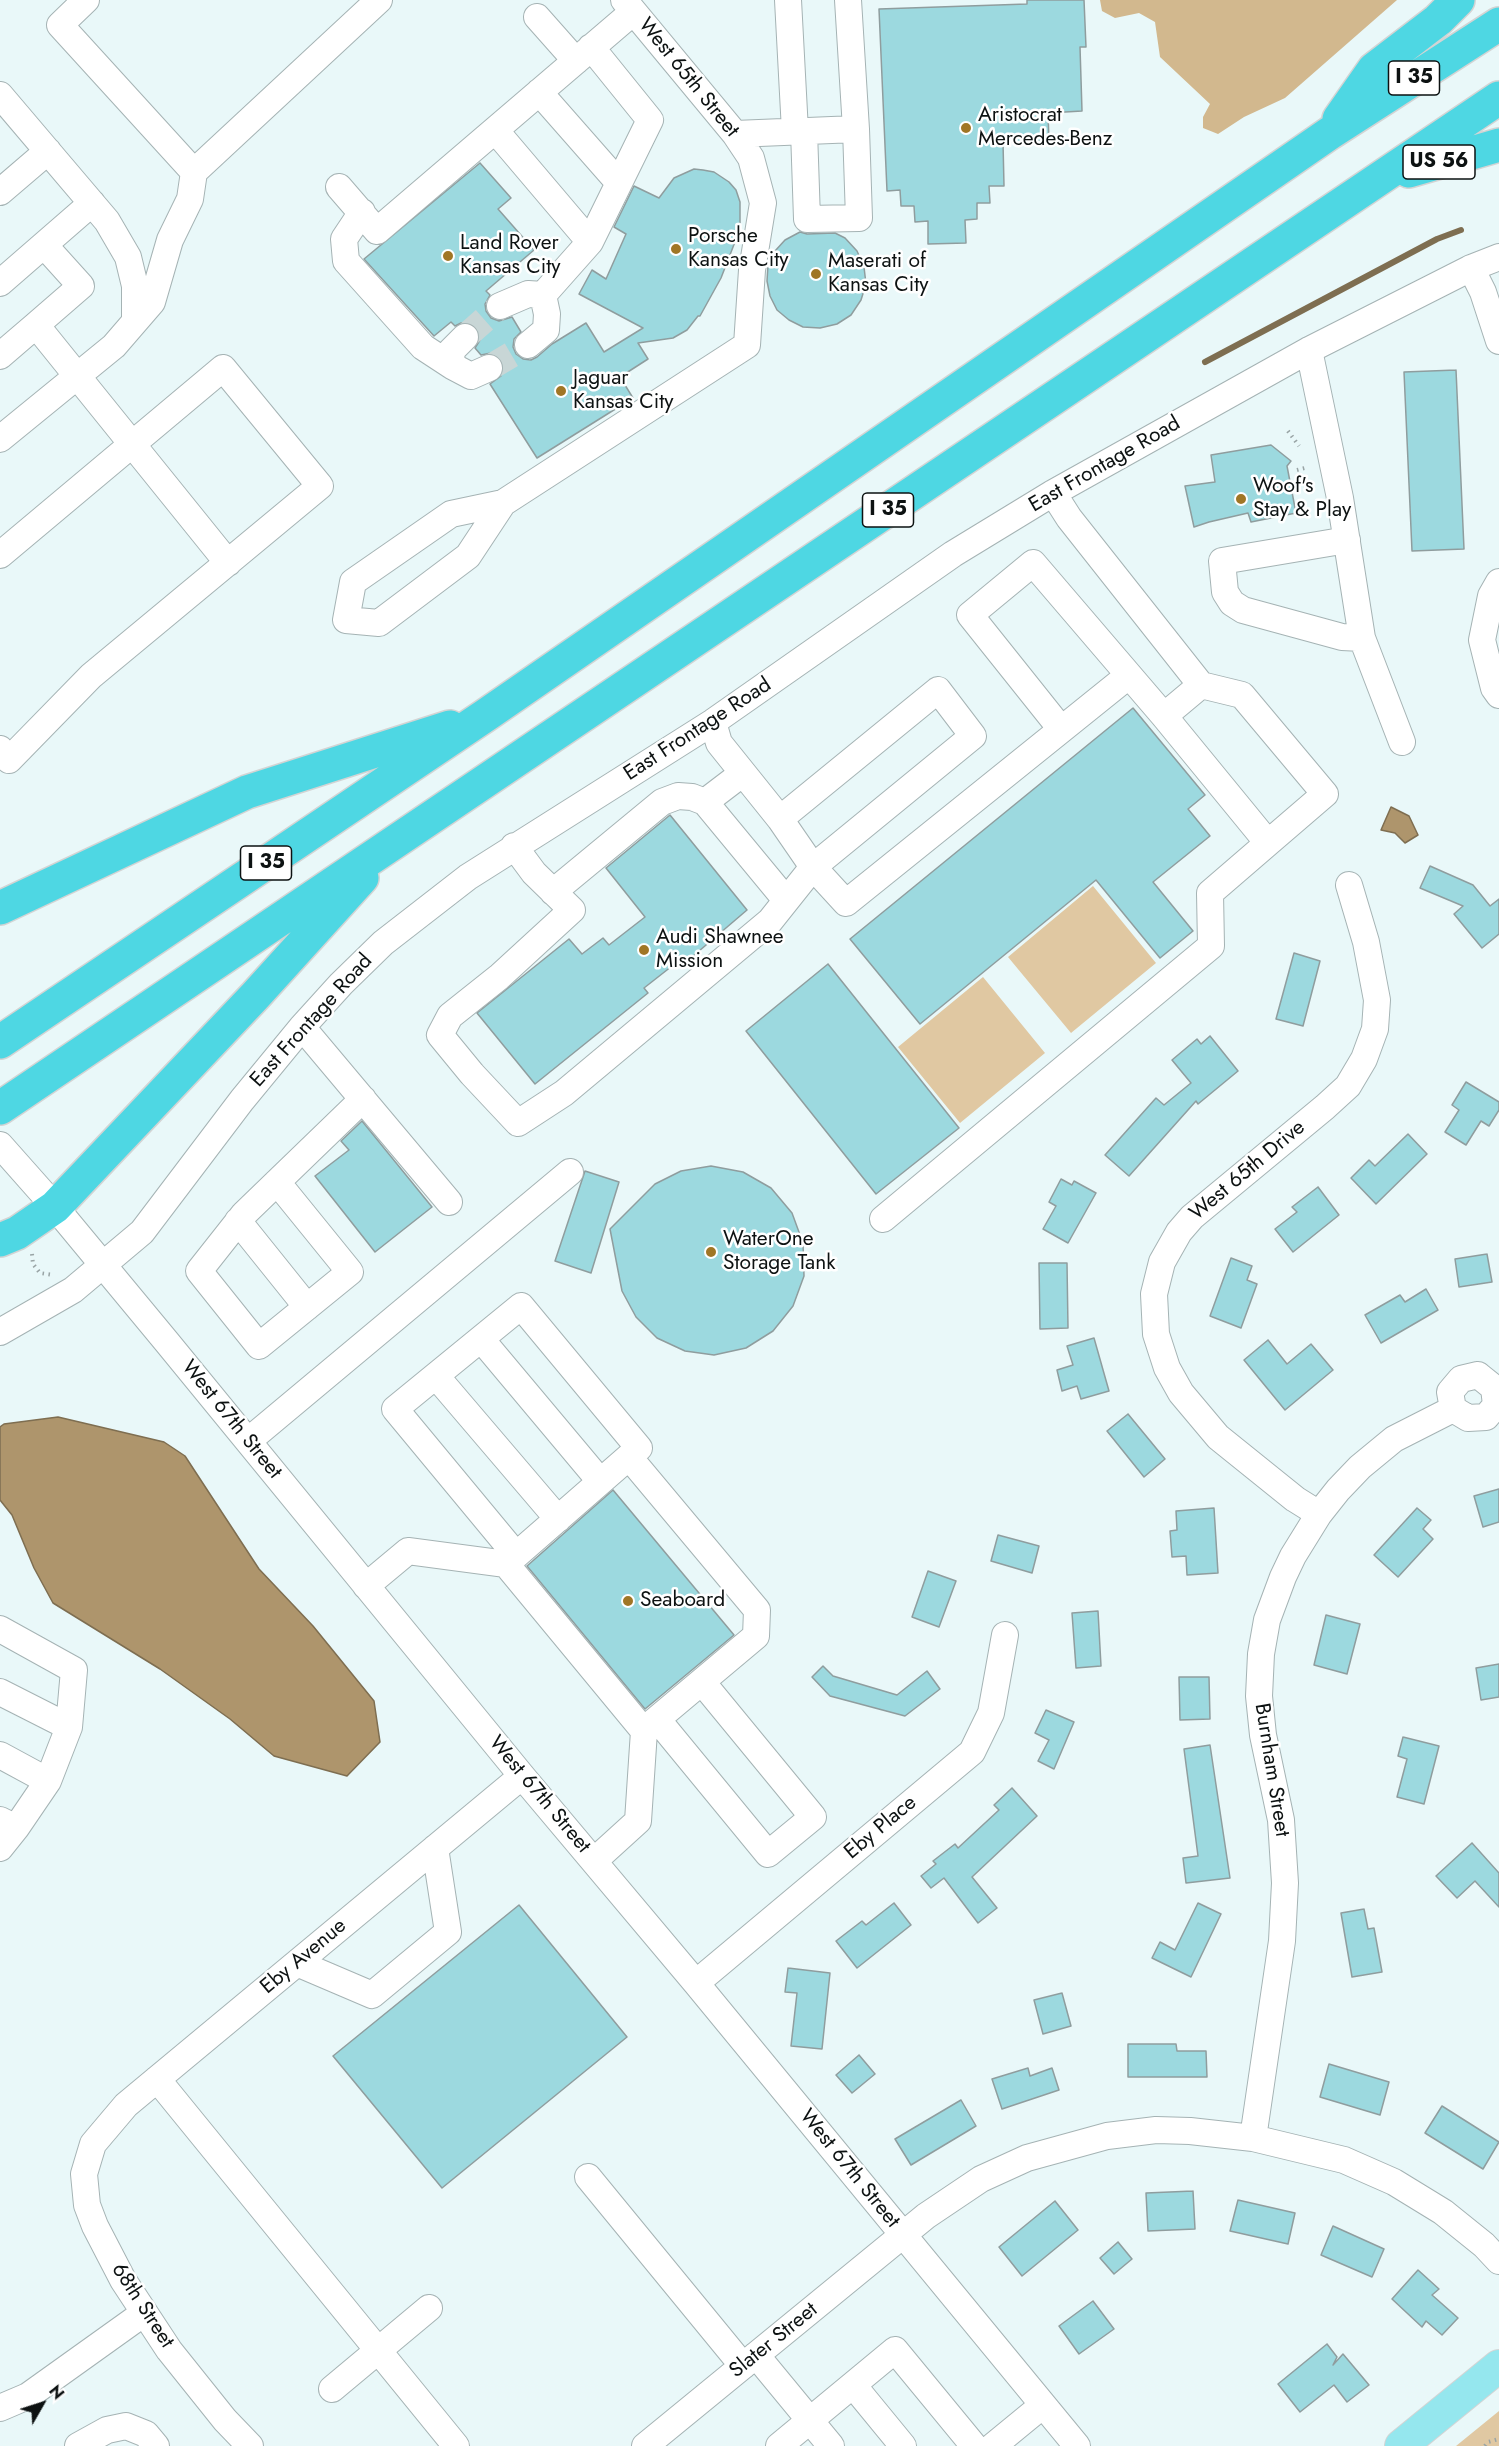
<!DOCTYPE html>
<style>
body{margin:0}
#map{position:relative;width:1499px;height:2446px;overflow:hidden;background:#e9f8f9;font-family:Jost,sans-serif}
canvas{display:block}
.north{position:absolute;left:12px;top:2374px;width:60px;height:60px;-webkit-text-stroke:4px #fff;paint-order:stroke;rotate:51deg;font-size:16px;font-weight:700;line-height:24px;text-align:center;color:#0d1212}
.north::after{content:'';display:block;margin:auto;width:21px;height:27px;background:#0d1212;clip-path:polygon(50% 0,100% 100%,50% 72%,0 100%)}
</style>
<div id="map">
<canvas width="1499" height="2446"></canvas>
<div class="north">N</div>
</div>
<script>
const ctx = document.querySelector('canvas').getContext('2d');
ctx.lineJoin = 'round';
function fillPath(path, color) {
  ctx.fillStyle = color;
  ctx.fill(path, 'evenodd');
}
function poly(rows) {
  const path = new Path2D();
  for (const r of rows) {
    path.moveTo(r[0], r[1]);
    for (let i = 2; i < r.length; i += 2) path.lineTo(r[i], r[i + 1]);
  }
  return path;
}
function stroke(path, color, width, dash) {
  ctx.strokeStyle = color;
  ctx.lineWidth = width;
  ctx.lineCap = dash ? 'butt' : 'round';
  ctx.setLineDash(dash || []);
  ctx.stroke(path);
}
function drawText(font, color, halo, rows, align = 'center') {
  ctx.font = font + ' Jost,sans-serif';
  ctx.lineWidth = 5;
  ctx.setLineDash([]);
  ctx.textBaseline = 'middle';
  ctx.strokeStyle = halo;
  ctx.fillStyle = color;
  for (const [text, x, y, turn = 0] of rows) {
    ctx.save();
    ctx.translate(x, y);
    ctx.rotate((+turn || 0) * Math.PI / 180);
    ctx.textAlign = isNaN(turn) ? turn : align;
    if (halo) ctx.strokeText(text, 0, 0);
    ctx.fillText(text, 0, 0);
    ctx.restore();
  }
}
fillPath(poly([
 [1093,886,1156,963,1071,1033,1008,957],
 [983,977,1045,1053,960,1123,898,1047],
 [1499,2411,1499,2446,1456,2446]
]), '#e0c8a2');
fillPath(poly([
 [1100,0,1397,0,1285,98,1244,117,1218,134,1203,128,1203,117,1210,104,1160,57,1155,22,1139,13,1115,18,1102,11]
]), '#d2b88e');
const water = poly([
 [1391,807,1409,816,1418,835,1405,843,1395,833,1381,830,1391,807],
 [58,1417,164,1442,185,1456,259,1569,313,1626,374,1701,380,1742,347,1776,274,1756,230,1719,160,1669,53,1603,34,1568,12,1515,0,1500,0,1427,4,1424,58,1417]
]);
fillPath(water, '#ae956c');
stroke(water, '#7e6e51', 1.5);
stroke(poly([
 [1205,362,1437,239,1461,230]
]), '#7e6e51', 6);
const building = poly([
 [1027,0,1084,0,1086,47,1080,47,1082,111,1048,113,1049,141,1003,142,1004,186,989,186,990,203,977,203,977,219,965,220,966,243,928,244,928,221,915,222,914,206,901,206,900,190,887,191,879,9,1027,4,1027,0],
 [480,163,511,198,498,209,534,250,486,291,490,295,485,304,486,311,491,318,499,321,512,317,521,332,514,339,513,347,516,354,523,359,531,360,537,357,552,344,586,323,604,352,643,328,579,294,592,270,606,279,626,234,614,227,634,186,659,198,674,178,694,169,703,170,714,172,729,182,736,190,740,202,740,229,721,278,700,316,698,316,687,330,673,338,638,343,648,359,620,377,633,398,537,458,490,384,501,376,503,362,498,356,491,353,481,355,475,348,480,340,476,327,468,322,461,323,455,326,451,322,434,336,364,259,480,163],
 [800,232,807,234,835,233,845,238,857,251,864,267,866,284,861,300,851,315,837,324,820,328,803,327,789,320,777,310,770,296,767,281,768,265,775,251,785,240,800,232],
 [1456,370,1464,549,1412,551,1404,372,1456,370],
 [1271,445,1291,461,1287,466,1296,513,1251,522,1248,513,1209,522,1194,527,1185,486,1215,482,1211,455,1271,445],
 [1133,708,1205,795,1188,809,1210,836,1153,882,1193,931,1160,958,1096,880,920,1024,850,939,1133,708],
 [670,815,747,910,685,963,681,959,644,988,648,993,535,1084,477,1013,569,939,582,954,603,938,609,945,645,917,606,868,670,815],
 [1430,866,1473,885,1490,906,1499,899,1499,934,1482,948,1454,914,1463,906,1420,888,1430,866],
 [1294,953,1320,961,1303,1026,1276,1019,1294,953],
 [828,964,959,1128,876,1194,746,1031,828,964],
 [1210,1036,1238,1071,1198,1104,1196,1101,1129,1176,1105,1155,1156,1098,1164,1105,1191,1083,1172,1060,1197,1039,1201,1044,1210,1036],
 [1466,1082,1499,1102,1499,1110,1489,1126,1481,1121,1466,1145,1445,1132,1459,1110,1452,1105,1466,1082],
 [362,1121,432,1207,375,1252,315,1176,349,1150,341,1141,362,1121],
 [1408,1134,1427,1154,1376,1204,1351,1178,1369,1160,1375,1166,1408,1134],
 [711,1166,743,1172,771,1188,792,1213,803,1243,804,1276,793,1306,773,1331,746,1348,714,1355,685,1351,657,1338,636,1317,622,1291,610,1229,655,1184,681,1171,711,1166],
 [585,1171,619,1182,591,1273,555,1261,585,1171],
 [1061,1179,1072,1185,1074,1181,1096,1193,1068,1243,1043,1229,1056,1206,1049,1202,1061,1179],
 [1318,1187,1339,1215,1293,1252,1275,1229,1297,1212,1292,1207,1318,1187],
 [1487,1254,1492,1282,1459,1287,1455,1259,1487,1254],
 [1231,1258,1252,1266,1247,1280,1257,1284,1241,1328,1210,1316,1231,1258],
 [1039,1263,1067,1263,1068,1328,1040,1329,1039,1263],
 [1426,1289,1438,1310,1381,1343,1365,1315,1400,1295,1405,1302,1426,1289],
 [1094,1338,1109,1391,1081,1399,1077,1386,1062,1391,1057,1370,1073,1365,1067,1346,1094,1338],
 [1268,1340,1287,1364,1311,1344,1333,1370,1285,1410,1244,1360,1268,1340],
 [1128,1414,1165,1459,1144,1477,1107,1431,1128,1414],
 [1499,1489,1499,1522,1483,1527,1474,1496,1499,1489],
 [613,1490,734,1635,645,1709,527,1566,613,1490],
 [1214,1508,1218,1573,1187,1575,1186,1556,1172,1557,1170,1531,1177,1530,1176,1511,1214,1508],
 [1417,1508,1431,1520,1423,1529,1433,1539,1398,1577,1374,1555,1417,1508],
 [998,1535,1039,1546,1032,1573,991,1561,998,1535],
 [928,1571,956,1581,939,1627,912,1617,928,1571],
 [1098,1611,1101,1666,1076,1668,1072,1613,1098,1611],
 [1326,1615,1360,1624,1347,1674,1314,1665,1326,1615],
 [1499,1664,1499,1697,1481,1700,1476,1668,1499,1664],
 [823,1666,833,1676,897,1695,927,1671,940,1689,905,1716,830,1696,812,1677,823,1666],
 [1179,1677,1209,1677,1210,1719,1180,1720,1179,1677],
 [1046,1710,1074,1722,1054,1769,1038,1761,1049,1740,1035,1733,1046,1710],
 [1403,1737,1439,1746,1424,1804,1397,1797,1407,1759,1398,1756,1403,1737],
 [1210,1745,1230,1878,1186,1883,1183,1858,1198,1856,1184,1749,1210,1745],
 [1012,1788,1037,1816,972,1877,997,1908,978,1923,944,1878,931,1888,921,1876,936,1864,933,1861,955,1844,958,1848,999,1810,994,1805,1012,1788],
 [1472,1843,1499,1873,1499,1907,1475,1881,1457,1898,1436,1876,1472,1843],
 [894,1903,911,1925,857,1968,836,1941,862,1921,866,1925,894,1903],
 [1198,1903,1221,1914,1191,1977,1152,1958,1160,1942,1175,1950,1198,1903],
 [519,1905,627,2037,442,2188,333,2056,519,1905],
 [1364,1909,1368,1929,1374,1928,1382,1972,1352,1977,1341,1913,1364,1909],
 [788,1968,830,1973,822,2049,791,2046,797,1993,785,1992,788,1968],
 [1062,1993,1071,2026,1043,2034,1034,2000,1062,1993],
 [1128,2044,1176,2044,1177,2051,1206,2051,1207,2077,1128,2077,1128,2044],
 [859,2055,875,2074,852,2093,836,2075,859,2055],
 [1329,2064,1389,2082,1380,2115,1320,2097,1329,2064],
 [1028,2068,1030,2076,1052,2068,1059,2090,1002,2109,992,2079,1028,2068],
 [961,2100,976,2126,911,2165,895,2139,961,2100],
 [1442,2106,1499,2142,1483,2169,1425,2133,1442,2106],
 [1193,2191,1195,2229,1148,2231,1146,2193,1193,2191],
 [1238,2200,1295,2213,1288,2244,1230,2231,1238,2200],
 [1055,2201,1078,2230,1022,2276,999,2247,1055,2201],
 [1333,2226,1384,2249,1372,2277,1321,2255,1333,2226],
 [1118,2242,1132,2259,1114,2274,1100,2258,1118,2242],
 [1418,2270,1439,2289,1432,2295,1458,2318,1442,2335,1426,2321,1422,2327,1392,2299,1418,2270],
 [1093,2301,1114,2329,1079,2354,1059,2326,1093,2301],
 [1327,2344,1337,2357,1333,2365,1343,2354,1369,2385,1347,2402,1334,2385,1300,2412,1278,2384,1327,2344]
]);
fillPath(building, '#9cd9df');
stroke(building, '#8f9d9e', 1.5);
stroke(poly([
 [465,337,500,306],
 [489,368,528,345]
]), '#c8d6d6', 26, [26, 13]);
const minor = poly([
 [86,0,60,25,194,172],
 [788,0,795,131],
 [537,17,576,61],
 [539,92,619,183],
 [0,95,107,221,128,257,135,286,135,321],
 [495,130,590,242,650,120,591,47],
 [804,131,807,219,859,218,856,129],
 [735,134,856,129,848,0],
 [339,187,377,231,633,12],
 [0,192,48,151],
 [362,212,344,239,346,261,423,347,452,366],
 [1471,268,1483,292,1499,341],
 [0,283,92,203],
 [500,306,528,294,543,295,590,242],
 [36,325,81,286,44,245],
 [465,337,451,351,452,366,471,376,489,368],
 [528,345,546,330,547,314,543,295],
 [1309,350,1340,498,1362,638,1402,742],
 [0,356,36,325,228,563],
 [0,439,114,346,152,302,170,240,190,199,194,172,379,0],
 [1053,493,1069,518,1201,685,1242,695,1325,794,1268,843,1164,716,1033,563,970,615,1061,729],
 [503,503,451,514,353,582,346,620,379,623,468,556,503,503,747,345,752,270,763,203,751,158,735,134,624,0],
 [1347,540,1222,561,1225,592,1232,603,1243,610,1342,637,1362,638],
 [0,555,223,368,320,486,91,676,9,760,0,749],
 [1499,582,1491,596,1482,640,1494,688,1499,695],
 [1164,716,1201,685],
 [713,722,719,743,780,819,813,867,846,903,1128,676],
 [705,802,786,900],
 [514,846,534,873,572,910,499,977,450,1016,440,1035,472,1074,518,1123,564,1093,770,921,813,867,973,736,938,690,780,819],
 [553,892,662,802,678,796,692,797,705,802,743,773],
 [302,1027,449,1202],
 [0,1145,55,1207,166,1341,522,1776,696,1983,1077,2446],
 [277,1182,350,1272,259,1346,199,1271,244,1214,363,1099],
 [883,1219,1211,946,1210,893,1268,843],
 [238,1221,307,1307],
 [0,1332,73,1290,142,1232,242,1100,302,1027,341,984,383,943,468,877,713,722,953,554,1053,493,1309,350,1471,268,1499,257],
 [481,1339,600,1481],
 [1478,1375,1494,1388,1496,1405,1486,1417,1468,1418,1453,1409,1450,1392,1461,1379,1478,1375],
 [436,1376,558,1519],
 [248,1441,570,1172],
 [629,1457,757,1610,756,1636,644,1730],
 [1319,1514,1295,1499,1218,1437,1181,1393,1167,1368,1156,1334,1154,1294,1162,1262,1179,1232,1192,1217,1325,1107,1348,1086,1364,1059,1375,1029,1377,1000,1366,942,1349,885],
 [506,1564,639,1448,521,1306,395,1409,516,1555],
 [366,1586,408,1551,506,1564,644,1731,638,1821,594,1861],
 [0,1629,74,1670,69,1727],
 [0,1692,69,1727,48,1781],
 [657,1719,768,1854,813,1817,702,1682],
 [0,1755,48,1781,16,1828],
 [0,1820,16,1828,0,1848],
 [297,1963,372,1995,448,1932,435,1848],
 [696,1983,972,1752,991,1713,1005,1635],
 [157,2079,456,2446],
 [1253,2138,1282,1941,1285,1883,1281,1820,1263,1735,1259,1696,1261,1654,1267,1620,1283,1577,1293,1556,1319,1514,1338,1490,1360,1467,1394,1439,1453,1409],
 [588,2177,743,2366],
 [756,2355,831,2446],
 [853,2385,903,2446],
 [332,2389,429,2308],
 [0,2408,28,2396,144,2313],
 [78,2446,107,2430,126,2426,146,2434,156,2446],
 [250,2446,225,2420,169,2350,123,2280,95,2226,87,2205,84,2174,93,2144,126,2105,522,1776],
 [645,2446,926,2216,981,2179,1027,2158,1107,2136,1156,2130,1190,2131,1253,2138,1344,2160,1394,2182,1443,2212,1484,2245,1499,2261],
 [779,2446,895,2350,974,2446],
 [993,2446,1043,2405]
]);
const major = poly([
 [1401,2446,1499,2366]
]);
const highway = poly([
 [1339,119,1374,69,1438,20,1458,0],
 [1409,171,1499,145],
 [0,908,247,792,450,727],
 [0,1042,486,715,1330,133,1499,24],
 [0,1108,1499,98],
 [0,1240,17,1233,55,1207,255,996,362,878]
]);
stroke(minor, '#a5b3b4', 28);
stroke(major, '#d3d4d4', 34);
stroke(highway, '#d3d4d4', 36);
stroke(poly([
 [1288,431,1299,446],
 [1297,470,1305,468],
 [32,1254,33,1264,40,1273,53,1275],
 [1485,2446,1488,2442,1499,2439]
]), '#99a4a5', 4, [1.5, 4.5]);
stroke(minor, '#fff', 26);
stroke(major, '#95e7ee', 32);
stroke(highway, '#4ed7e3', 33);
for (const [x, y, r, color] of [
 [966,128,6,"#a07625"],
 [676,249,6,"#a07625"],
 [448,256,6,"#a07625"],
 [816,274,6,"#a07625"],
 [561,391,6,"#a07625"],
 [1241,499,6,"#a07625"],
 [644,950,6,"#a07625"],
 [711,1252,6,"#a07625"],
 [628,1601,6,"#a07625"]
]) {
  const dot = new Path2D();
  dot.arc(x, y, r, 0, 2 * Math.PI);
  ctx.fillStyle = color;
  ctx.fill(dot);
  stroke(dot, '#fff', 2);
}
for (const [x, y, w] of [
 [1414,78,51],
 [1439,162,72],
 [888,510,51],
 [266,863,51]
]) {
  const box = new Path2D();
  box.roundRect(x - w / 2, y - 17, w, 34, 4.5);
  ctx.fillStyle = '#fff';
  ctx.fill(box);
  stroke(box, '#0d1212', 1.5);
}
drawText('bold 20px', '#0d1212', null, [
 ["I 35",1414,78],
 ["US 56",1439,162],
 ["I 35",888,510],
 ["I 35",266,863]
]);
drawText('21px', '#0d1212', '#fff', [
 ["West 65th Street",688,78,51],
 ["East Frontage Road",1105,465,-30],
 ["East Frontage Road",698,730,-33],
 ["East Frontage Road",312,1021,-48],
 ["West 65th Drive",1248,1171,-40],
 ["West 67th Street",231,1420,51],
 ["Burnham Street",1271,1770,81],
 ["West 67th Street",539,1795,50],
 ["Eby Place",881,1828,-40],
 ["Eby Avenue",304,1957,-40],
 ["West 67th Street",849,2169,51],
 ["68th Street",142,2306,57],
 ["Slater Street",774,2341,-39]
]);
drawText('21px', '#0d1212', '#fff', [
 ["Aristocrat",978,116],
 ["Mercedes-Benz",978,140],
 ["Porsche",688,237],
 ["Kansas City",688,261],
 ["Land Rover",460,244],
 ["Kansas City",460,268],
 ["Maserati of",828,262],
 ["Kansas City",828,286],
 ["Jaguar",573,379],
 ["Kansas City",573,403],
 ["Woof's",1253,487],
 ["Stay & Play",1253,511],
 ["Audi Shawnee",656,938],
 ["Mission",656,962],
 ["WaterOne",723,1240],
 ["Storage Tank",723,1264],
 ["Seaboard",640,1601]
], 'left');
</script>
